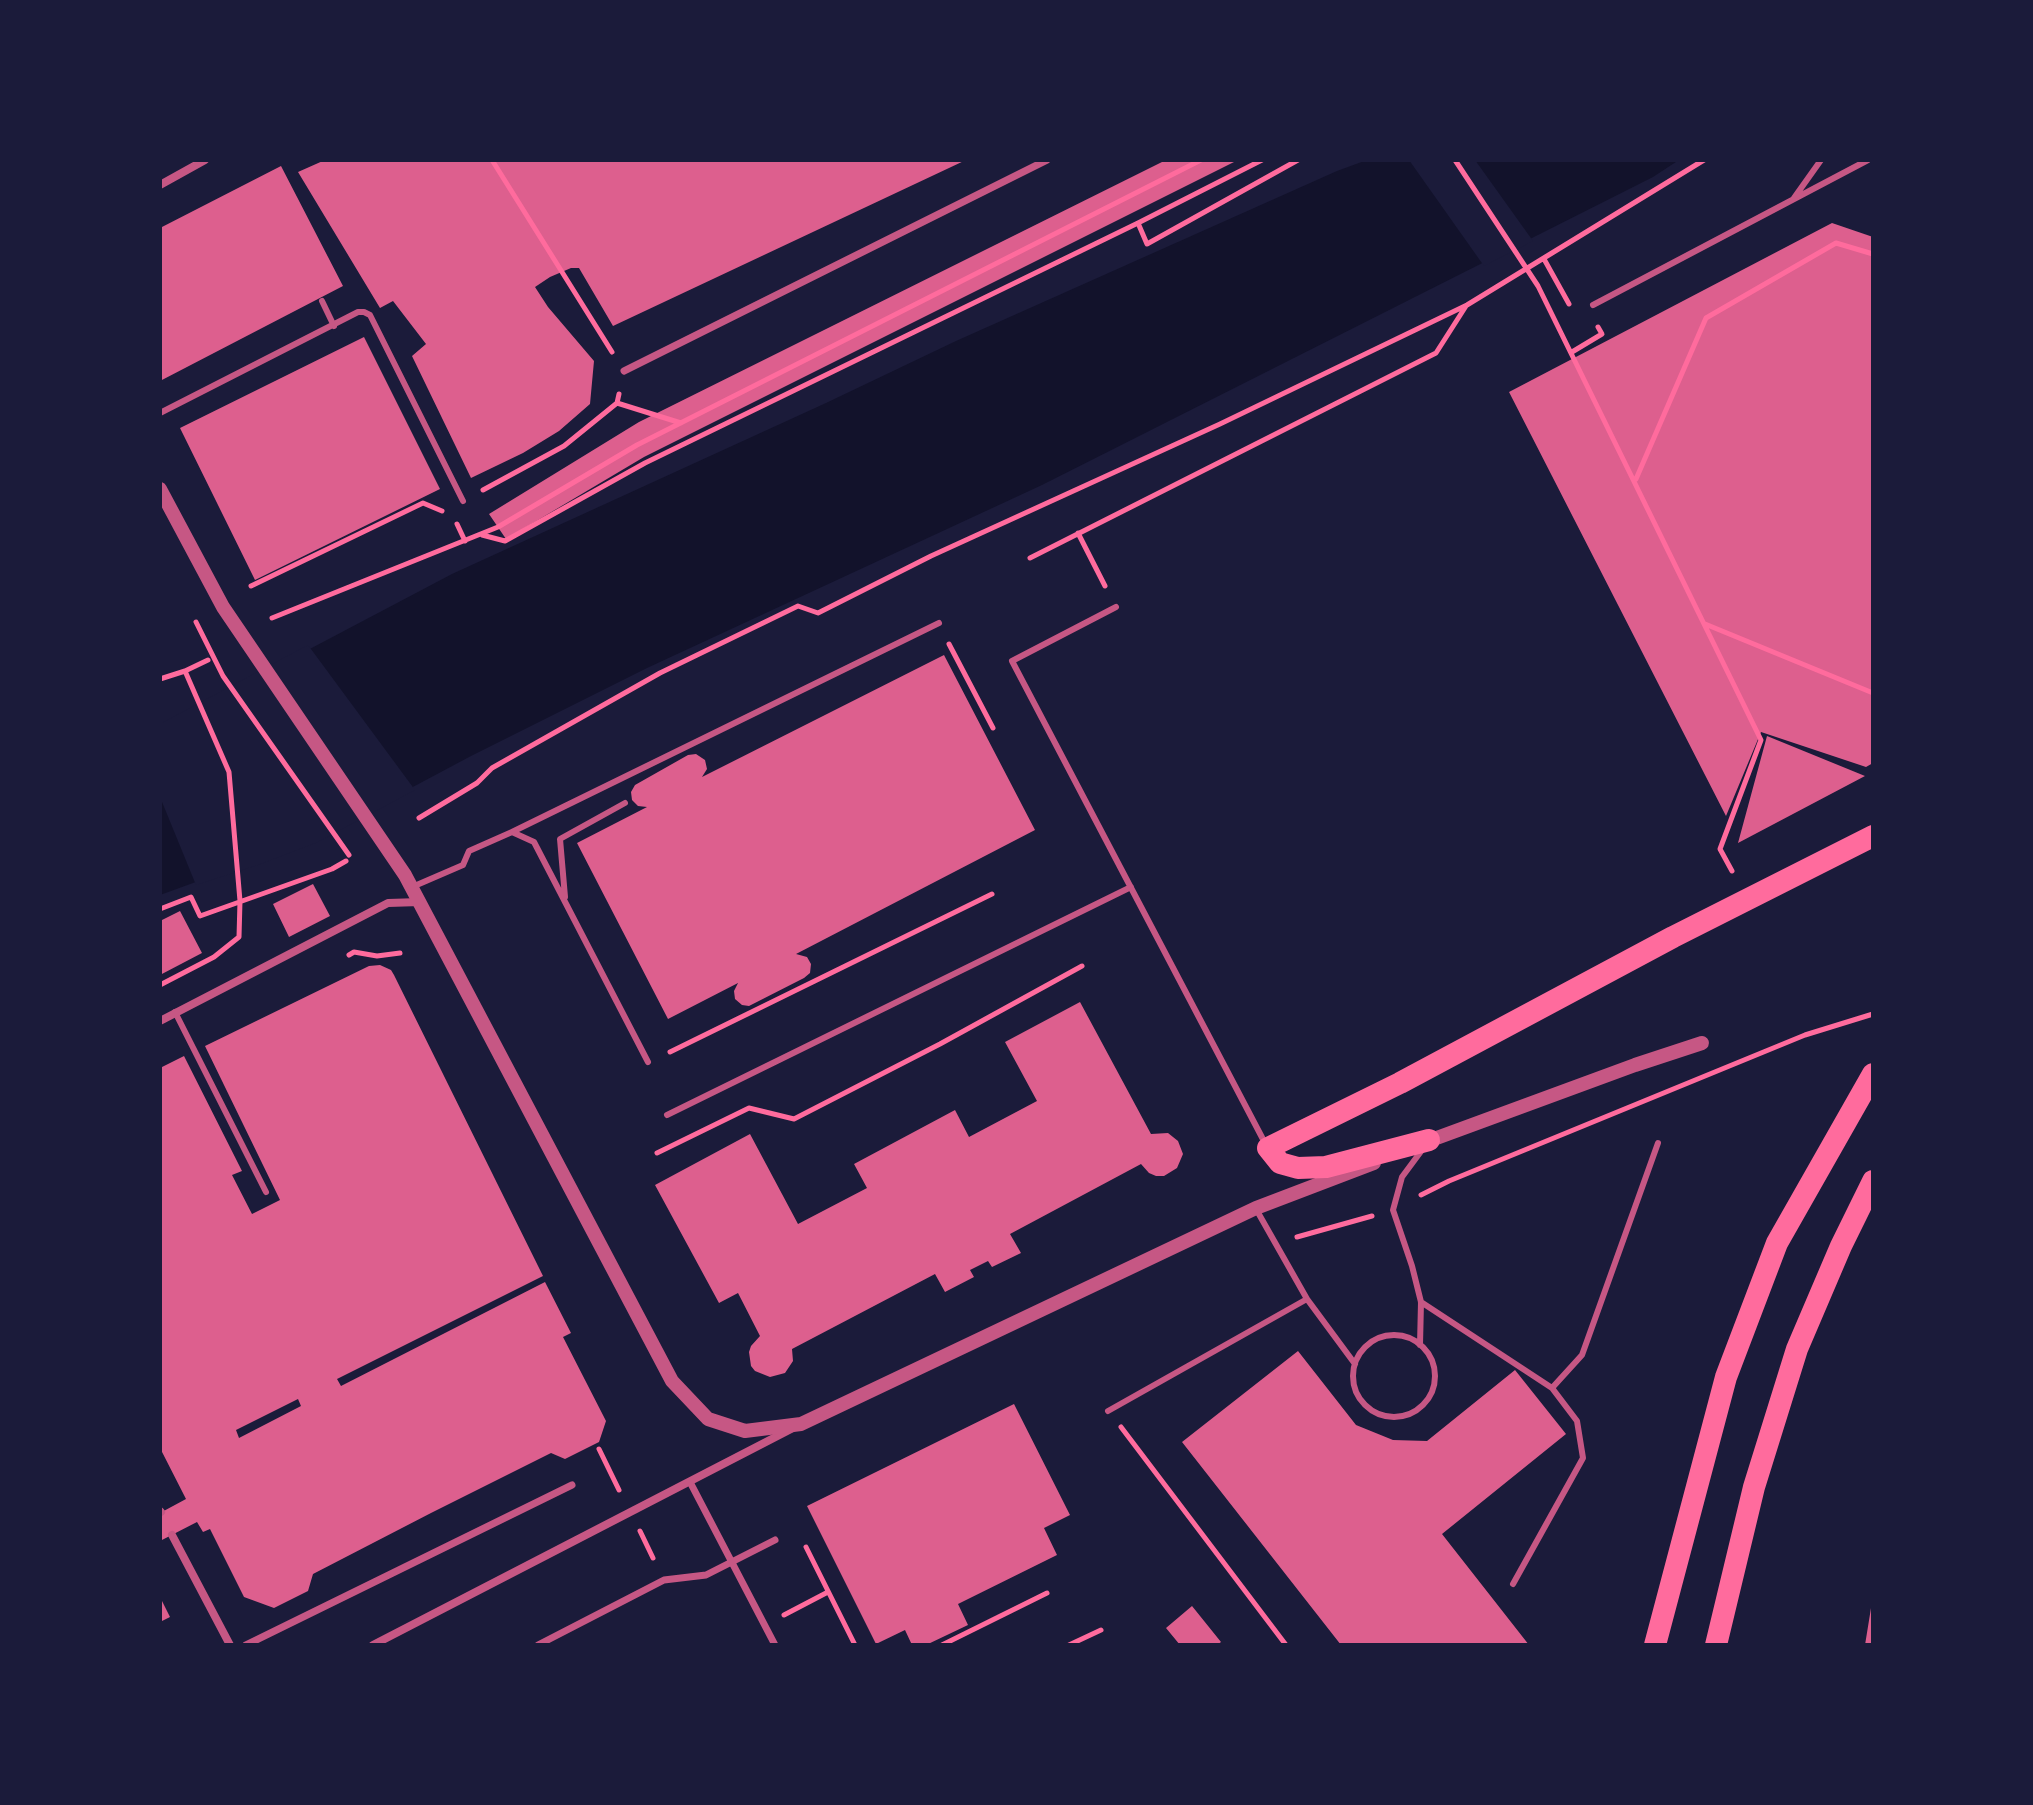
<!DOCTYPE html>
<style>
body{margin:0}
#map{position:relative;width:2033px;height:1805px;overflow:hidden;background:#1b1b3a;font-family:"IBM Plex Sans",sans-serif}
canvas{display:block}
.frame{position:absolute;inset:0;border:162px solid #1b1b3a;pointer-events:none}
</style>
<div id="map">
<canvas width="2033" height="1805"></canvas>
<div class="frame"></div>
</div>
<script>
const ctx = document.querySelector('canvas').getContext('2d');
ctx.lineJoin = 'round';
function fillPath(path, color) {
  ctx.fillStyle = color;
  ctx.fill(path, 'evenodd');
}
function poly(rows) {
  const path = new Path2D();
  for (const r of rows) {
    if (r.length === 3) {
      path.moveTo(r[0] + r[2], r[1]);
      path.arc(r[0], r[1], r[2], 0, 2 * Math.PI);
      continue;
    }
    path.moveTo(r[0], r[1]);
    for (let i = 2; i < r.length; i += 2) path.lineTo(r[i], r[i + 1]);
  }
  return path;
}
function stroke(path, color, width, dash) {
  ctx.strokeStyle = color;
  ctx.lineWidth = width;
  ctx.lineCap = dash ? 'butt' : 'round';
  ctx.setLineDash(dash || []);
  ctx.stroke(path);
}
fillPath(poly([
 [1367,160,1679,160,1653,177,1042,485,647,668,471,756,317,838,160,895,160,728,452,574,826,403,956,341,1337,171]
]), '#12122b');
fillPath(poly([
 [1409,160,1475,160,1533,241,1484,266],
 [308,645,415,790,318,842,258,865,196,885,160,797,160,724]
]), '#1b1b3a');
fillPath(poly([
 [325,160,966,160,613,326,579,268,571,268,550,277,535,287,548,307,594,361,590,404,559,431,523,453,471,478,412,356,426,344,393,301,380,308,298,172],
 [1166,160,1238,160,644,457,506,539,489,514,639,422],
 [281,166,343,286,160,381,160,228],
 [1832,223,1873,237,1873,763,1866,767,1761,732,1726,816,1509,392],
 [364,337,440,489,255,580,180,428],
 [944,655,1035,830,796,954,807,957,811,964,810,973,804,978,749,1006,742,1005,735,999,734,991,738,983,668,1019,577,843,647,807,638,806,632,800,631,792,635,785,688,755,696,754,705,760,707,769,702,777],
 [1767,736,1865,776,1738,843],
 [313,884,330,916,289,937,273,904],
 [180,911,202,953,160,975,160,921],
 [380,965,391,970,394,975,543,1276,337,1379,341,1386,545,1282,571,1333,563,1337,606,1421,599,1442,565,1459,551,1453,431,1513,313,1574,308,1591,274,1608,244,1597,210,1529,203,1532,197,1522,160,1541,160,1513,186,1499,160,1448,160,1068,184,1056,242,1171,232,1175,252,1214,280,1200,205,1046,369,966],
 [298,1399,301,1406,239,1438,236,1430],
 [1080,1002,1151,1134,1168,1133,1178,1141,1183,1154,1177,1168,1164,1176,1156,1176,1149,1173,1141,1164,1010,1234,1021,1253,992,1267,988,1261,970,1270,974,1277,945,1292,935,1274,792,1349,793,1361,785,1373,770,1377,755,1371,751,1366,749,1352,751,1346,760,1336,738,1293,719,1303,655,1185,750,1134,798,1224,867,1188,854,1164,955,1110,969,1137,1037,1101,1005,1042],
 [1298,1351,1356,1425,1393,1440,1427,1441,1515,1370,1566,1434,1442,1534,1529,1645,1341,1645,1182,1442],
 [1014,1404,1070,1515,1044,1528,1057,1555,958,1604,968,1625,926,1645,912,1645,905,1630,876,1644,807,1506],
 [160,1597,170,1617,160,1622],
 [1192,1606,1221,1642,1217,1645,1180,1645,1166,1628],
 [1871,1608,1873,1645,1865,1645]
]), '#dd5f8e');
stroke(poly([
 [492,160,612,352],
 [1455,160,1538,286,1761,740,1720,849,1732,871],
 [1138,223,1147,244,1298,160],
 [1544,259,1569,304],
 [1572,352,1602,334,1598,327],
 [617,403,681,423],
 [1636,479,1706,318,1836,243,1873,254],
 [483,490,564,446,617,403,619,394],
 [457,524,465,541],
 [1078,533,1105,586],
 [482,535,505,541,645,463,1138,223,1262,160],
 [1030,558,1436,353,1466,306],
 [251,586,423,503,442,511],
 [272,618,498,527,637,445,1201,160],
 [196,622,223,676,349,855],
 [1705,624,1873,693],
 [949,644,993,728],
 [160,679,185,671],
 [419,818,477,783,492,768,660,673,798,606,818,613,931,556,1220,424,1467,305,1704,160],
 [160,909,191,897,200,916,332,869,346,861],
 [349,955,354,952,377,956,400,953],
 [160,985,214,957,239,937,240,901,229,772,185,671,208,660],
 [670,1052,992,894],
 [657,1153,749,1108,794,1119,940,1044,1082,966],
 [1421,1195,1449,1181,1805,1035,1873,1014],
 [1297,1237,1372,1216],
 [1121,1427,1286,1645],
 [599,1449,619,1490],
 [640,1531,653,1558],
 [806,1547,855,1645],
 [784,1615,828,1592],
 [942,1645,1047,1593],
 [1069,1645,1101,1630]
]), '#ff6b9d', 5);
stroke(poly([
 [1794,198,1821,160],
 [322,301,334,326],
 [1593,305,1868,160],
 [160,413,358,312,364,312,370,315,463,501],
 [1116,607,1012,661,1266,1145],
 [512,832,939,623],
 [412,887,463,865,469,851,512,832,534,842,648,1062],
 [565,897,560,839,625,803],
 [175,1012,266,1192],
 [667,1115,1131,887],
 [1256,1209,1307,1299,1355,1364],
 [1421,1302,1552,1388,1577,1421,1583,1458,1513,1584],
 [1394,1376,41],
 [1420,1345,1421,1302,1412,1266,1393,1210,1402,1177,1422,1150],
 [1552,1388,1582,1355,1658,1143],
 [1108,1411,1307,1299]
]), '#c65784', 6);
stroke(poly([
 [624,371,1047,160],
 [690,1482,775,1645],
 [246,1645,572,1485],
 [538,1645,664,1580,706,1575,775,1540]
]), '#c65784', 7);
stroke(poly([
 [160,185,205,160],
 [160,1021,388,903,420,902],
 [160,1511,161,1512],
 [172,1535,230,1645],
 [373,1645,793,1428]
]), '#c65784', 8);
stroke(poly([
 [160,489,223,607,405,875,672,1381,708,1419,745,1431,801,1424,1256,1208,1374,1163],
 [1423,1143,1635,1065,1702,1043]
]), '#c65784', 14);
stroke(poly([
 [1429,1140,1326,1167,1298,1168,1280,1163,1268,1148,1400,1083,1673,937,1873,836],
 [1655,1645,1726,1377,1777,1243,1873,1074],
 [1716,1645,1754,1487,1797,1349,1841,1246,1873,1181]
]), '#ff6b9d', 22);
</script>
